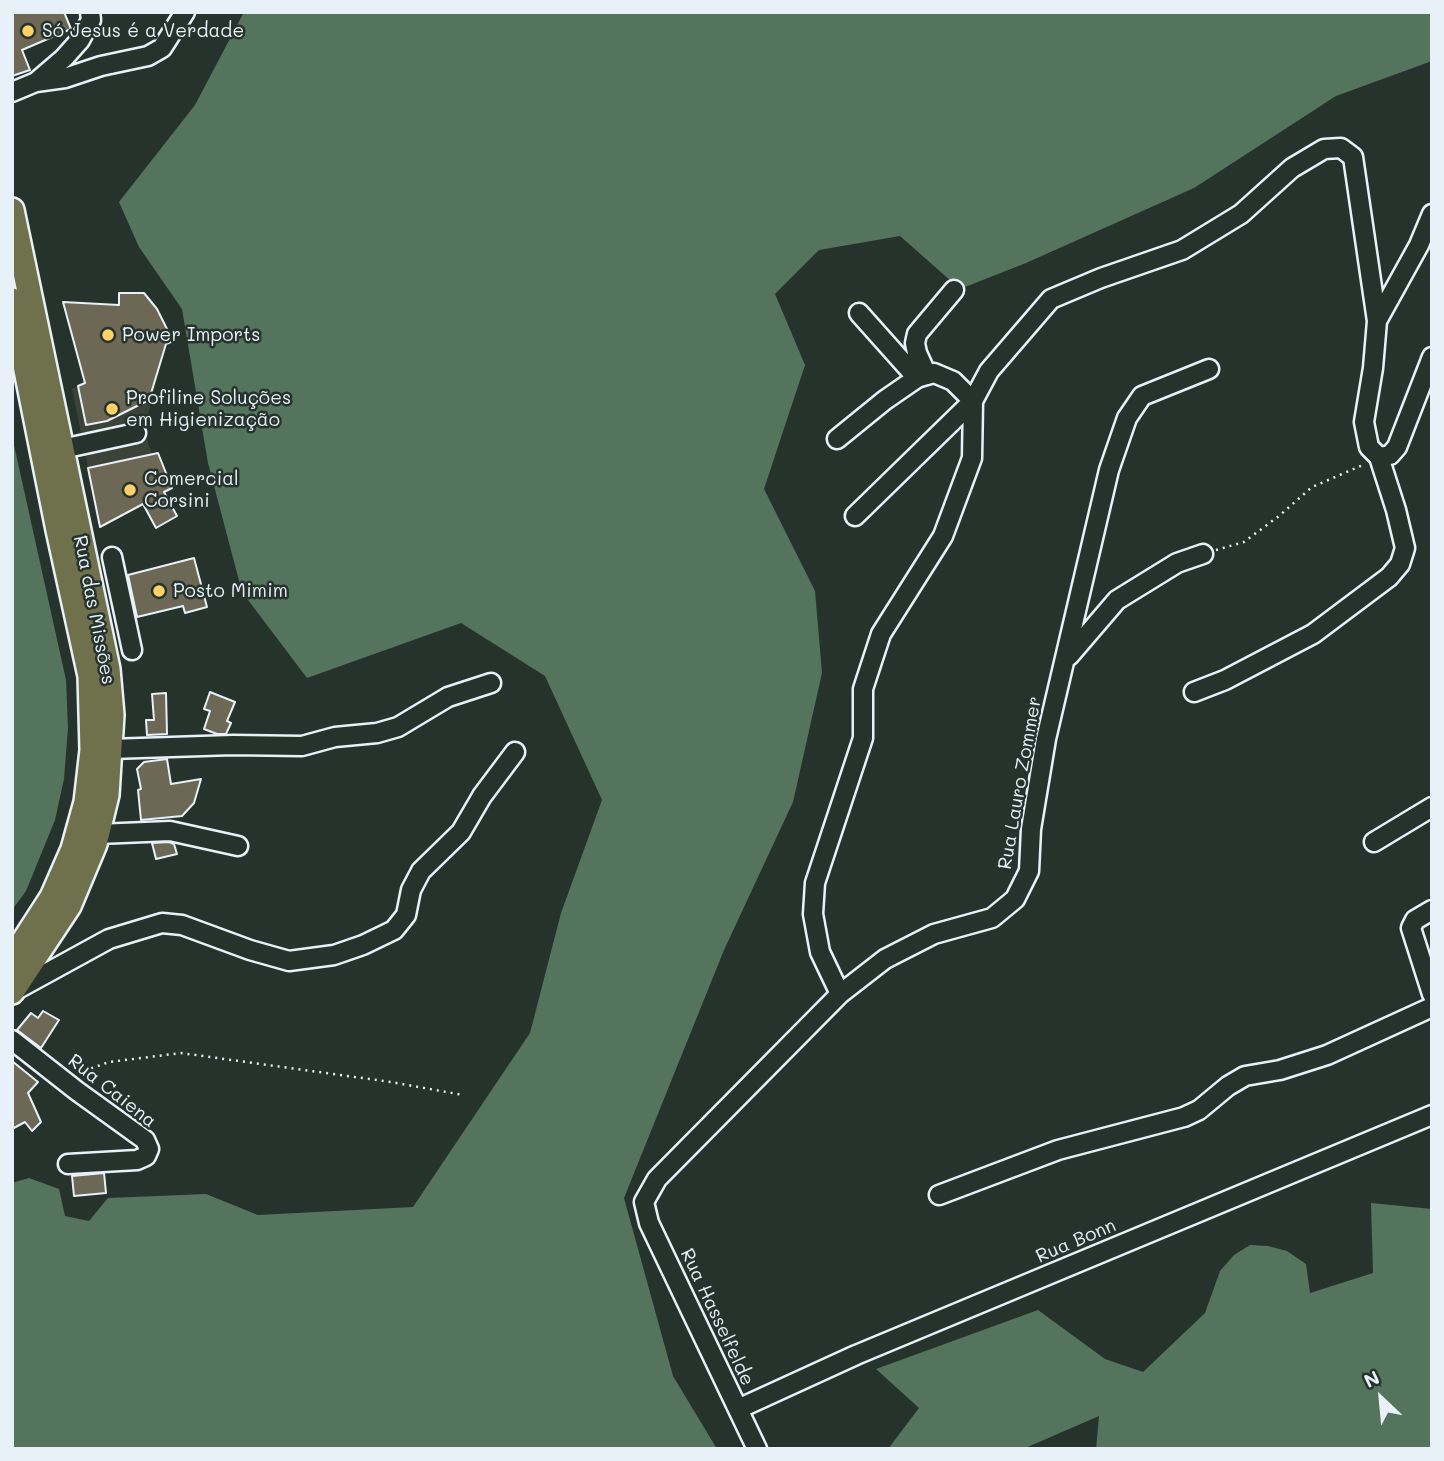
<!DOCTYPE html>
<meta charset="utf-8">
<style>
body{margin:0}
#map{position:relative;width:1444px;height:1461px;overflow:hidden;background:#26332d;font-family:Mali,sans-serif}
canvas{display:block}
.frame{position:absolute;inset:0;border:14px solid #e8f1f8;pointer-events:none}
.north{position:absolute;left:1346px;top:1363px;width:70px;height:70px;-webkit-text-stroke:5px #26332d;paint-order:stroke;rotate:334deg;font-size:19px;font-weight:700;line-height:28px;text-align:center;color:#e8f1f8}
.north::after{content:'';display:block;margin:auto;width:24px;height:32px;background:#e8f1f8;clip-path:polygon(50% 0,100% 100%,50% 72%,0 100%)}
</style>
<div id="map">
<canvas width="1444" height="1461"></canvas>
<div class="frame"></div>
<div class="north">N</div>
</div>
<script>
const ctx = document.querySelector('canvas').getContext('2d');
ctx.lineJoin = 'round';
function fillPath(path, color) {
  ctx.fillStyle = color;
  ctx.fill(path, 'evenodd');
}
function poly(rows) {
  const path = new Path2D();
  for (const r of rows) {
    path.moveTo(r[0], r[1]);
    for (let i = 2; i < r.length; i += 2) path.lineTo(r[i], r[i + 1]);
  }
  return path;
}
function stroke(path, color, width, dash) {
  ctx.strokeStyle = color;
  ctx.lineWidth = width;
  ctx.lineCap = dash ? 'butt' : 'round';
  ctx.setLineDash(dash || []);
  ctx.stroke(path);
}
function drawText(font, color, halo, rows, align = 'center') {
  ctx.font = font + ' Mali,sans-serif';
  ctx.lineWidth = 5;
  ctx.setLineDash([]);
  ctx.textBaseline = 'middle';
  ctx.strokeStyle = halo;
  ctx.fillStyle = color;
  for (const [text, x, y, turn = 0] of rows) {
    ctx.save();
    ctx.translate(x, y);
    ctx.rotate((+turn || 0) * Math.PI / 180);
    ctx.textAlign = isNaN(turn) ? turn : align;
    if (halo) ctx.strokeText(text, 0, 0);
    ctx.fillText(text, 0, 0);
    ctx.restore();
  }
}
fillPath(poly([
 [166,344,147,418,146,437,152,454,88,468,72,389]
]), '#3b4339');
fillPath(poly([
 [244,12,1432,12,1432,61,1336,96,1194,188,1026,263,960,289,900,236,819,250,775,294,805,365,764,489,815,591,822,673,793,802,724,950,624,1198,673,1376,717,1449,12,1449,12,1183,29,1178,59,1189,65,1216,89,1221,108,1198,206,1194,258,1215,413,1207,530,1033,561,913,602,800,545,676,461,623,307,678,242,592,208,463,182,309,139,247,119,202,195,105],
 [12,436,66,680,68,728,64,779,55,820,26,891,12,910],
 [1371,1203,1432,1209,1432,1449,1096,1449,1099,1416,1023,1449,888,1449,919,1408,876,1369,1038,1310,1105,1359,1143,1372,1205,1313,1220,1271,1234,1255,1250,1245,1268,1246,1287,1251,1306,1264,1310,1293,1373,1273]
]), '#54745d');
const building = poly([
 [12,12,64,12,71,29,22,50,30,70,12,76,12,12],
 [119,293,144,293,157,309,171,337,171,342,166,344,149,400,107,421,86,425,78,386,85,383,63,302,119,305,119,293],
 [158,453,172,488,164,492,177,516,156,528,143,504,100,527,88,468,158,453],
 [194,558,207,607,185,613,183,606,137,617,128,575,194,558],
 [210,692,235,702,227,721,231,723,226,734,217,734,204,729,210,711,204,709,210,692],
 [166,693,167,734,147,735,146,720,154,720,152,694,166,693],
 [167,759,171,784,201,779,194,803,182,816,141,820,138,790,141,789,137,769,144,762,167,759],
 [169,842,174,844,177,854,156,859,152,843,169,842],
 [43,1011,59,1020,41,1048,17,1030,31,1013,38,1018,43,1011],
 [12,1061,38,1082,28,1093,41,1122,32,1131,25,1122,12,1129,12,1061],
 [104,1173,106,1193,74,1196,72,1176,104,1173]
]);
fillPath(building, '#6c6855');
stroke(building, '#e8f1f8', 2);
const minor = poly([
 [36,82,65,78,101,66,148,56,162,48,185,12],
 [12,92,36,82,64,58,80,40,91,20,90,12],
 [859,313,917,378],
 [1377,321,1419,245,1432,214],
 [927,375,917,353,915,343,917,334,954,290],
 [837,439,885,400,917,378,927,375,934,373,953,381,973,401],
 [62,449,136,433],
 [855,516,973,401],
 [112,557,132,650],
 [1069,656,1117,600,1177,563,1203,554],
 [1194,692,1225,680,1313,634,1389,577,1400,564,1405,548,1396,510,1379,457],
 [110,749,233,745,302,746,335,737,377,733,398,727,448,697,491,683],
 [98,834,170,831,238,846],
 [1374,842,1432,807],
 [1432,910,1415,920,1411,928,1432,994],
 [14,991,109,939,162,923,182,925,250,950,289,961,334,955,363,945,394,930,406,915,411,890,421,871,461,832,482,796,515,752],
 [840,994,820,952,813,914,815,883,863,738,863,689,881,634,943,536,972,458,973,401,989,371,1051,299,1101,278,1182,250,1241,214,1292,168,1324,149,1341,148,1353,157,1377,321,1373,368,1364,422,1369,447,1379,457,1390,455,1397,447,1432,357],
 [12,1040,77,1091,145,1140,149,1149,146,1156,137,1160,68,1164],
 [939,1195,1058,1150,1184,1117,1199,1110,1228,1086,1245,1076,1280,1070,1327,1055,1432,1007],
 [738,1409,856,1355,1432,1115],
 [757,1449,649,1223,644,1202,657,1179,840,994,885,959,934,934,992,918,1015,899,1029,871,1031,829,1046,739,1109,470,1127,418,1142,396,1209,369]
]);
const major = poly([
 [12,210,108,669,112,715,107,795,95,844,69,906,12,992],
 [12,300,58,530,90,676,92,750,86,802,73,849,52,897,12,959]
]);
stroke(minor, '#e8f1f8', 23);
stroke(major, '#e8f1f8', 28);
stroke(poly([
 [1216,550,1244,542,1279,516,1312,487,1363,465],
 [78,1073,109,1062,181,1053,391,1082,463,1095]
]), '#e8f1f8', 2.5, [2, 5]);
stroke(minor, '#26332d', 18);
stroke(major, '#6e714b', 23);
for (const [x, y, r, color] of [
 [28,31,7,"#ffd166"],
 [108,335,7,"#ffd166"],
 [112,409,7,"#ffd166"],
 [130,490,7,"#ffd166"],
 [159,591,7,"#ffd166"]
]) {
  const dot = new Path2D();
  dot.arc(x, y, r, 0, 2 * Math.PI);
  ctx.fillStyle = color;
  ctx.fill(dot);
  stroke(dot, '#26332d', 2.5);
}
drawText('19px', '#e8f1f8', '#26332d', [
 ["Só Jesus é a Verdade",42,31],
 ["Power Imports",122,335],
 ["Profiline Soluções",126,398],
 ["em Higienização",126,420],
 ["Comercial",144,479],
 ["Corsini",144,501],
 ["Posto Mimim",173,591]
], 'left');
drawText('19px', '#e8f1f8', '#26332d', [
 ["Rua das Missões",94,610,79],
 ["Rua Lauro Zommer",1020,783,-80],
 ["Rua Caiena",112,1091,38],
 ["Rua Bonn",1076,1241,-23],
 ["Rua Hasselfelde",717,1317,65]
]);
</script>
